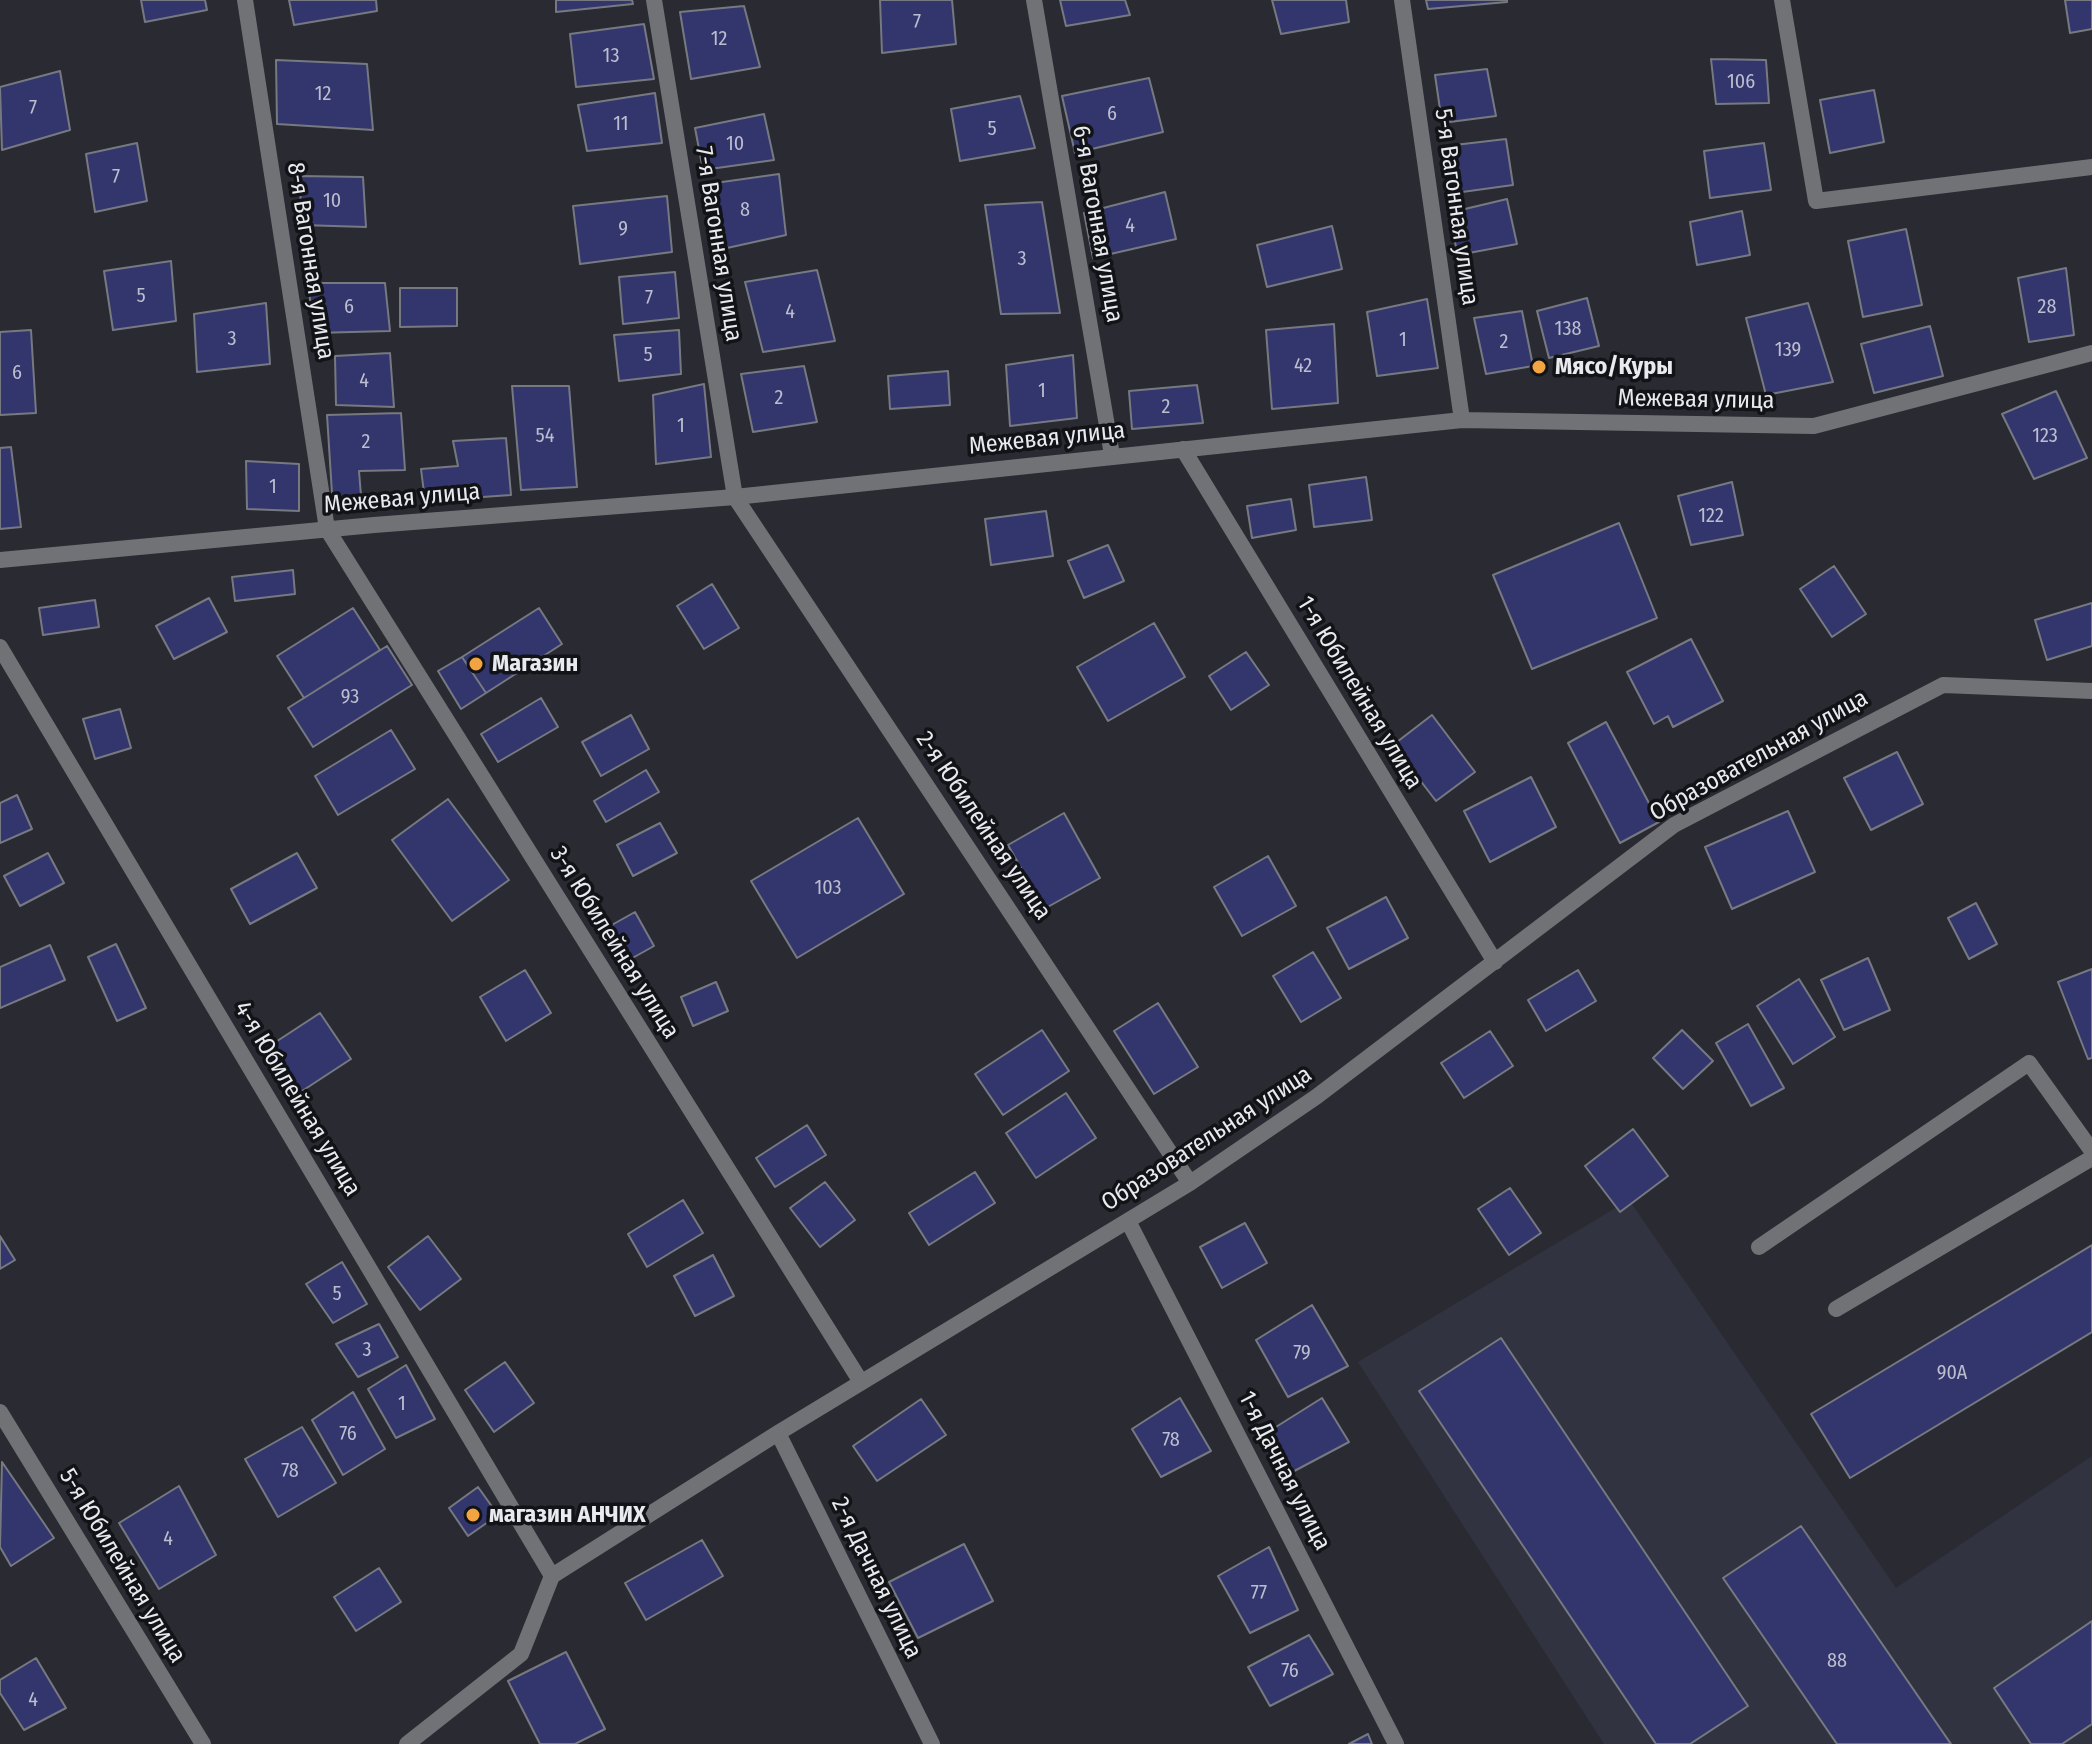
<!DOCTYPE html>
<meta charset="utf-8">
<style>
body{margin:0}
canvas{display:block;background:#292a32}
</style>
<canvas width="2092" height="1744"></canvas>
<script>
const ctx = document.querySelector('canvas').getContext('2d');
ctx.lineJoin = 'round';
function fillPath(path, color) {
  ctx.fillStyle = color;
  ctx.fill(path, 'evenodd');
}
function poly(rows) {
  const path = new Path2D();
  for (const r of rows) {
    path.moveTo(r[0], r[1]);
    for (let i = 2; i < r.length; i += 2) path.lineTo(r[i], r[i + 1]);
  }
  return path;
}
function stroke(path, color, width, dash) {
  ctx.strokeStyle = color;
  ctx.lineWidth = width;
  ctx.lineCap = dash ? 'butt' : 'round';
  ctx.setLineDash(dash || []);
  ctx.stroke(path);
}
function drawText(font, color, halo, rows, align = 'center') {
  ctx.font = font + ' "Fira Sans Condensed",sans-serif';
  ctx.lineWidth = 7;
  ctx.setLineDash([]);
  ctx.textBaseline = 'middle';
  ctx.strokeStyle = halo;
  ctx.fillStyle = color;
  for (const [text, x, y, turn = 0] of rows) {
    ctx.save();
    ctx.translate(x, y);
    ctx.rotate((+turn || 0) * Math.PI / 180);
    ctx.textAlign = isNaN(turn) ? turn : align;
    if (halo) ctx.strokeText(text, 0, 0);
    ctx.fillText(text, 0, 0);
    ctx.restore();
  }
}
fillPath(poly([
 [1629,1200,1896,1588,2092,1456,2092,1744,1604,1744,1358,1362]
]), '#313340');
const building = poly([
 [141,0,205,0,207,10,145,22,141,0],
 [289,0,376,0,377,11,294,25,289,0],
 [556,0,632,0,633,4,556,12,556,0],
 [880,0,952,0,956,44,882,53,880,0],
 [1060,0,1125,0,1130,15,1066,26,1060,0],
 [1272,0,1346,0,1349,22,1281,34,1272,0],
 [1426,0,1507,0,1507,2,1428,9,1426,0],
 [2065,0,2092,0,2092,29,2070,33,2065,0],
 [744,6,760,67,691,79,680,12,744,6],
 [644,24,654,79,576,87,570,34,644,24],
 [1711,59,1766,60,1769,103,1716,104,1711,59],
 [276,60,367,64,373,130,277,124,276,60],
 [1487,69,1496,116,1442,123,1435,75,1487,69],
 [60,71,70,130,2,150,0,87,60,71],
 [1149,78,1163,132,1075,153,1062,96,1149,78],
 [1874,90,1884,142,1830,153,1820,100,1874,90],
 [655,93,662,143,587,151,578,105,655,93],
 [1020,96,1035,148,960,161,951,109,1020,96],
 [764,114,774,160,703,170,695,128,764,114],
 [1506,139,1513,185,1455,193,1446,146,1506,139],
 [137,143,147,201,95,212,86,154,137,143],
 [1764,143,1771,190,1710,198,1704,151,1764,143],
 [779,174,786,235,718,250,701,185,779,174],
 [300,176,363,177,366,227,301,225,300,176],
 [1165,192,1176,239,1093,258,1084,213,1165,192],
 [667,196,672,252,580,264,573,206,667,196],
 [1507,199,1517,244,1458,255,1448,213,1507,199],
 [1042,202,1060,313,1001,314,985,205,1042,202],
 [1742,211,1750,255,1697,265,1690,222,1742,211],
 [1332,226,1342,269,1267,287,1257,245,1332,226],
 [1906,229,1922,305,1863,317,1848,241,1906,229],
 [171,261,176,321,113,330,104,271,171,261],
 [2066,268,2074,335,2029,342,2018,278,2066,268],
 [817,270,835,341,763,352,745,282,817,270],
 [675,272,679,318,623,324,619,277,675,272],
 [308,283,385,283,390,331,314,333,308,283],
 [400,288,457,288,457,326,400,327,400,288],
 [1587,298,1599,346,1549,358,1537,311,1587,298],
 [1427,299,1438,368,1377,376,1367,312,1427,299],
 [266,303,270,364,197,372,194,314,266,303],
 [1808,303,1833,382,1766,395,1746,318,1808,303],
 [1522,311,1533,366,1486,374,1474,318,1522,311],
 [1334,324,1338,403,1272,409,1266,330,1334,324],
 [1930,326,1943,376,1874,393,1861,344,1930,326],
 [31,330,36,413,0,415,0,332,31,330],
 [679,330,681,374,619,381,614,335,679,330],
 [390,353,394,407,336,405,335,356,390,353],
 [1073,355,1077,418,1010,426,1006,365,1073,355],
 [804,366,817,422,753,432,741,374,804,366],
 [948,371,950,405,890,409,888,376,948,371],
 [704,384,711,457,656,464,653,395,704,384],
 [1197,385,1203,423,1132,429,1129,391,1197,385],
 [512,386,569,386,577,487,521,490,512,386],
 [2056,391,2087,458,2034,479,2002,414,2056,391],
 [401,413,405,470,359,471,362,508,333,509,327,415,401,413],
 [506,438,511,495,425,501,421,469,458,466,453,441,506,438],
 [11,447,21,527,0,529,0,448,11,447],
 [246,461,299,464,299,511,247,509,246,461],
 [1366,477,1372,520,1314,527,1309,485,1366,477],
 [1732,482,1743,535,1691,545,1678,496,1732,482],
 [1291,499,1296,530,1252,538,1247,506,1291,499],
 [1046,511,1053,556,991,565,985,519,1046,511],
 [1619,523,1657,618,1532,669,1493,575,1619,523],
 [1108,545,1124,581,1084,598,1068,561,1108,545],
 [1834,566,1866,614,1832,637,1800,589,1834,566],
 [293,570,295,594,235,601,232,577,293,570],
 [712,584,739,628,704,649,677,606,712,584],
 [209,598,227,632,174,659,156,626,209,598],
 [95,600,99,627,43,635,39,608,95,600],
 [2092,603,2092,646,2047,660,2035,620,2092,603],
 [353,608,380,650,304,698,277,656,353,608],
 [539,608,562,644,486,693,462,657,539,608],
 [1154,623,1185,677,1108,721,1077,667,1154,623],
 [1691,639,1723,701,1673,727,1668,716,1654,724,1627,672,1691,639],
 [387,646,412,685,313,747,288,708,387,646],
 [1246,652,1269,685,1231,710,1209,676,1246,652],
 [462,657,486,693,461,709,438,671,462,657],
 [541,698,558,727,498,762,481,734,541,698],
 [120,709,131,748,95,759,83,719,120,709],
 [631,715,649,749,601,776,582,742,631,715],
 [1432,715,1475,772,1436,801,1393,745,1432,715],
 [1606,722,1659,822,1620,843,1568,743,1606,722],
 [391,730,415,769,338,815,315,776,391,730],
 [1897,752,1923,804,1871,830,1844,778,1897,752],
 [646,770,659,792,606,822,594,801,646,770],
 [1531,777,1556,827,1490,862,1464,811,1531,777],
 [17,795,32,829,0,843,0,803,17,795],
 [448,799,509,880,452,921,392,840,448,799],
 [1788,811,1815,872,1732,909,1705,847,1788,811],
 [1064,813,1100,878,1044,909,1008,845,1064,813],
 [858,818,904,894,797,958,751,881,858,818],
 [660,823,677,853,633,876,617,845,660,823],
 [48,853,64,883,20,906,4,876,48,853],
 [297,853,317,888,250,924,231,889,297,853],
 [1268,856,1296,906,1242,936,1214,887,1268,856],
 [1386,897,1408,938,1349,969,1327,928,1386,897],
 [1976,903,1997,944,1969,959,1948,918,1976,903],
 [635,912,654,946,620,965,601,931,635,912],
 [116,944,146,1008,117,1021,88,957,116,944],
 [50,945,65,980,0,1008,0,967,50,945],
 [1313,952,1341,998,1301,1022,1273,976,1313,952],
 [1868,958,1890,1010,1844,1030,1821,980,1868,958],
 [2092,969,2092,1058,2088,1059,2058,982,2092,969],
 [525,970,551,1013,506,1041,480,997,525,970],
 [1578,970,1596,1001,1546,1031,1528,1000,1578,970],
 [1799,979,1835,1037,1793,1064,1757,1006,1799,979],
 [716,982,728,1011,693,1026,681,997,716,982],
 [1158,1003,1198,1067,1154,1094,1114,1031,1158,1003],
 [320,1013,351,1059,299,1093,268,1047,320,1013],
 [1748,1024,1784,1088,1751,1106,1716,1043,1748,1024],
 [1042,1030,1069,1071,1003,1115,975,1074,1042,1030],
 [1682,1030,1713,1061,1683,1089,1653,1058,1682,1030],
 [1490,1031,1513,1066,1464,1098,1441,1063,1490,1031],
 [1066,1093,1096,1138,1036,1178,1006,1133,1066,1093],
 [807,1125,826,1155,775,1187,756,1158,807,1125],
 [1633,1129,1668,1176,1620,1212,1585,1166,1633,1129],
 [975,1172,995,1203,929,1245,909,1213,975,1172],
 [825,1182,855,1220,820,1247,790,1208,825,1182],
 [1510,1188,1541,1233,1509,1255,1478,1209,1510,1188],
 [683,1200,703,1233,647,1267,628,1234,683,1200],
 [1245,1223,1267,1263,1222,1288,1200,1247,1245,1223],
 [0,1236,15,1260,0,1269,0,1236],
 [428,1236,461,1279,420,1310,388,1267,428,1236],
 [2092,1245,2092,1332,1850,1478,1811,1414,2092,1245],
 [713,1255,734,1296,695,1316,674,1276,713,1255],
 [342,1262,367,1304,333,1323,306,1284,342,1262],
 [1312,1305,1348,1366,1288,1397,1256,1340,1312,1305],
 [379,1324,398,1357,358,1377,336,1344,379,1324],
 [1501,1338,1748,1706,1690,1744,1656,1744,1419,1391,1501,1338],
 [505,1362,534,1403,494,1432,465,1390,505,1362],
 [406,1365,435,1419,396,1438,368,1389,406,1365],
 [353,1392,385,1449,343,1475,312,1420,353,1392],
 [1180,1398,1211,1451,1161,1477,1132,1429,1180,1398],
 [1322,1398,1349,1442,1283,1477,1260,1437,1322,1398],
 [921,1399,946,1435,877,1481,853,1446,921,1399],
 [302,1427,336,1483,278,1517,245,1459,302,1427],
 [2,1462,54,1538,11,1566,0,1547,2,1462],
 [179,1486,216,1555,159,1589,119,1523,179,1486],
 [478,1487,498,1515,468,1536,449,1508,478,1487],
 [1801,1526,1951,1744,1837,1744,1723,1578,1801,1526],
 [702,1540,723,1576,646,1620,625,1583,702,1540],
 [964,1544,993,1601,918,1638,889,1582,964,1544],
 [1269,1547,1298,1610,1250,1633,1218,1576,1269,1547],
 [379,1568,401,1602,356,1631,334,1597,379,1568],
 [2092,1621,2092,1724,2062,1744,2031,1744,1994,1688,2092,1621],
 [1309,1635,1333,1674,1270,1706,1248,1667,1309,1635],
 [566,1652,605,1729,575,1744,540,1744,508,1681,566,1652],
 [36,1658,66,1708,24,1730,0,1693,0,1680,36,1658],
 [1368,1734,1372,1744,1349,1744,1368,1734]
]);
fillPath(building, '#33366d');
stroke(building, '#777981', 2);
stroke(poly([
 [1836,1309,2092,1158]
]), '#717276', 16);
stroke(poly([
 [245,0,327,529,861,1382],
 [654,0,735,497,1190,1183],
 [1034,0,1112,455],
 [1402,0,1462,420],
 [1782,0,1816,201,2092,167],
 [1183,449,1495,962],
 [0,560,374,525,735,497,1462,420,1814,426,2092,353],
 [0,647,552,1576],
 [1128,1221,1396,1744],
 [1759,1247,2029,1063,2092,1151],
 [0,1412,203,1744],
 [778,1433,932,1744],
 [407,1744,521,1654,552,1576,778,1433,1190,1183,1316,1097,1674,825,1943,685,2092,691]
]), '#717276', 16);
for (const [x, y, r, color] of [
 [1539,367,8,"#f3a442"],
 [476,664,8,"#f3a442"],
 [473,1515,8,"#f3a442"]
]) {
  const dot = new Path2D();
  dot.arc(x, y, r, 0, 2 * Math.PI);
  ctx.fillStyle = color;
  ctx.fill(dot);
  stroke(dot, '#121316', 3);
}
drawText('20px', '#bcbdce', null, [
 ["7",917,22],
 ["12",719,39],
 ["13",611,56],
 ["106",1741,82],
 ["12",323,94],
 ["7",33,108],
 ["6",1112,114],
 ["11",621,124],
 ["5",992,129],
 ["10",735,144],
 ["7",116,177],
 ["10",332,201],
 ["8",745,210],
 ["4",1130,226],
 ["9",623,229],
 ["3",1022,259],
 ["5",141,296],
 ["7",649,298],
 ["6",349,307],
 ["28",2047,307],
 ["4",790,312],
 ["138",1568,329],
 ["3",232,339],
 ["1",1403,340],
 ["2",1504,342],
 ["139",1788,350],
 ["5",648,355],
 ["42",1303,366],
 ["6",17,373],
 ["4",364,381],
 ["1",1042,391],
 ["2",779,398],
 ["2",1166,407],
 ["1",681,426],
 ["54",545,436],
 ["123",2045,436],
 ["2",366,442],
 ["1",273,487],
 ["122",1711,516],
 ["93",350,697],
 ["103",828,888],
 ["5",337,1294],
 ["3",367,1350],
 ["79",1302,1353],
 ["90А",1952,1373],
 ["1",402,1404],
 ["76",348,1434],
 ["78",1171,1440],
 ["78",290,1471],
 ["4",168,1539],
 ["77",1259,1593],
 ["88",1837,1661],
 ["76",1290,1671],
 ["4",33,1700]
]);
drawText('24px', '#e9eaef', '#121316', [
 ["5-я Вагонная улица",1456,207,82],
 ["6-я Вагонная улица",1097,224,80],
 ["7-я Вагонная улица",718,244,81],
 ["8-я Вагонная улица",310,261,81],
 ["Межевая улица",1696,400,1],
 ["Межевая улица",1047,439,-6],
 ["Межевая улица",402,499,-5],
 ["1-я Юбилейная улица",1359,693,59],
 ["Образовательная улица",1759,756,-29],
 ["2-я Юбилейная улица",983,826,56],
 ["3-я Юбилейная улица",614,943,58],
 ["4-я Юбилейная улица",297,1099,59],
 ["Образовательная улица",1207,1139,-33],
 ["1-я Дачная улица",1284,1471,63],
 ["5-я Юбилейная улица",122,1566,59],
 ["2-я Дачная улица",876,1578,64]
]);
drawText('bold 24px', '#e9eaef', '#121316', [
 ["Мясо/Куры",1555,367],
 ["Магазин",492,664],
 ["магазин АНЧИХ",489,1515]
], 'left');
</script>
